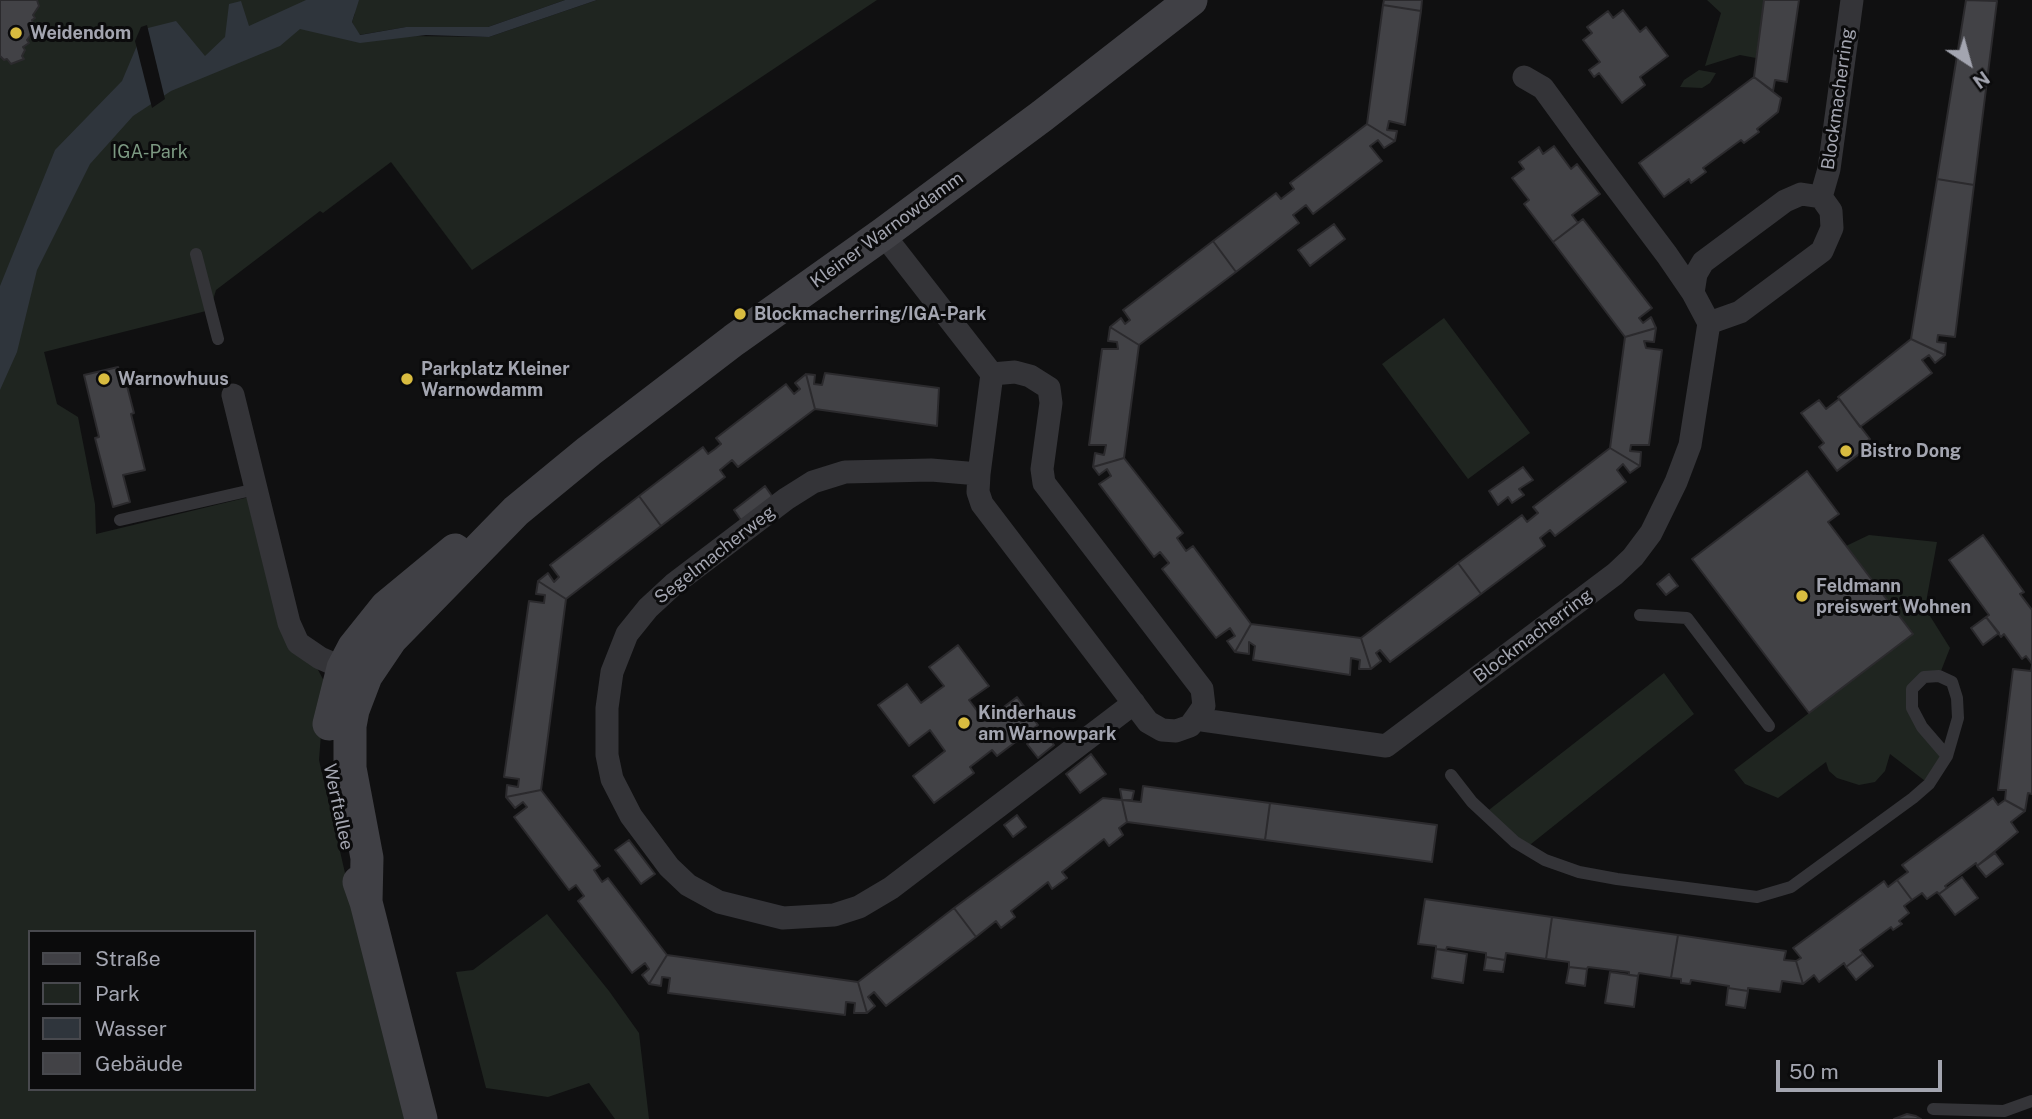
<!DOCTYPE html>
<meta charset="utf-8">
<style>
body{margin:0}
#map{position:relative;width:2032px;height:1119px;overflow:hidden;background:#101011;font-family:"Public Sans",sans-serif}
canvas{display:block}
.legend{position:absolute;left:28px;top:930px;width:228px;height:161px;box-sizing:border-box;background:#0b0b0c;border:2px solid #48494e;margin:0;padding:9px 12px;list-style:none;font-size:21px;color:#a3a5b0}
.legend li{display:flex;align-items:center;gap:14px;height:35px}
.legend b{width:35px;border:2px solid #48494e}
.north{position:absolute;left:1934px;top:28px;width:70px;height:70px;-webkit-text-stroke:5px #0b0b0c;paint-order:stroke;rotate:144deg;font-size:19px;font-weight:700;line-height:28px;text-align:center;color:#a3a5b0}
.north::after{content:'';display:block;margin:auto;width:24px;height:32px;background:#a3a5b0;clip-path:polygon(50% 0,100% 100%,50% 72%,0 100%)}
.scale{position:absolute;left:1776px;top:1060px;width:166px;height:32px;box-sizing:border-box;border:4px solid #a3a5b0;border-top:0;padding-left:9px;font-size:21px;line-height:24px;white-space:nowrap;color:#a3a5b0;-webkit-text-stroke:5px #0b0b0c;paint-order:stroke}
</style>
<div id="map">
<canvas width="2032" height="1119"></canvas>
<ul class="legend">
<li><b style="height:9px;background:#404045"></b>Straße</li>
<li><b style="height:19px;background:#1f2520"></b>Park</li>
<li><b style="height:19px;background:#2f353c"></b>Wasser</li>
<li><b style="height:19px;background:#424246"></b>Gebäude</li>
</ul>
<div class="north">N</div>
<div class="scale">50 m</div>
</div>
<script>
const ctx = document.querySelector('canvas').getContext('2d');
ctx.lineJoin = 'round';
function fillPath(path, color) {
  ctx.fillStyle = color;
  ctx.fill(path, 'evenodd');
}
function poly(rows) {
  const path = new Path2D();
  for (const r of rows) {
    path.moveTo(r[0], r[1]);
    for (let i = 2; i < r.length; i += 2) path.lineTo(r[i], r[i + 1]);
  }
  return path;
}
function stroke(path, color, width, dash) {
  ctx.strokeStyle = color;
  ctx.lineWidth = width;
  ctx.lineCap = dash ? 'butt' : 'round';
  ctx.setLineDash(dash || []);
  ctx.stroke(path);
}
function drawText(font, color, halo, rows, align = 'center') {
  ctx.font = font + ' "Public Sans",sans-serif';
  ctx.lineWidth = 6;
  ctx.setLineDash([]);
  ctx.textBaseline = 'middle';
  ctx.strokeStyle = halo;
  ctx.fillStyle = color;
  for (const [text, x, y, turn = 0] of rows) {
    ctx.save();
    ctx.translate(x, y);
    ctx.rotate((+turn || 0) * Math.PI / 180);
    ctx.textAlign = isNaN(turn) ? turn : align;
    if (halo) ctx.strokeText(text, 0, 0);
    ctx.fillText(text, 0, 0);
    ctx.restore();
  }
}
fillPath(poly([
 [0,0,565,0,488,27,406,27,359,35,352,22,355,13,328,35,489,37,597,0,877,0,472,270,391,162,323,213,320,211,216,290,210,310,44,352,57,404,78,417,95,504,96,534,249,497,317,668,325,683,319,760,348,886,408,1119,0,1119],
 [30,932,254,932,254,1089,30,1089],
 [1707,0,1764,0,1756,58,1740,55,1705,66,1721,13],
 [1699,70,1716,73,1710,83,1702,88,1680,87,1684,80],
 [1444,318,1530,433,1468,479,1382,364],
 [1869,535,1937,542,1925,608,1950,648,1939,676,1912,689,1912,708,1947,756,1929,784,1890,754,1885,771,1875,782,1859,785,1837,778,1829,771,1826,762,1778,798,1745,784,1734,770,1913,634,1846,546],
 [1664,673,1694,714,1526,848,1485,813],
 [547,914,609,991,639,1033,649,1119,615,1119,589,1083,548,1097,486,1088,456,972,473,970]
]), '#1f2520');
fillPath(poly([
 [306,0,359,0,352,22,360,35,406,27,488,27,565,0,597,0,489,37,426,35,360,43,300,29,280,46,171,91,133,116,90,164,37,270,17,352,0,390,0,286,55,150,122,81,144,29,176,21,205,56,225,37,229,4,241,1,249,26]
]), '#2f353c');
fillPath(poly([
 [147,25,165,99,152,108,135,41,141,27]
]), '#101011');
const building = poly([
 [0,0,37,0,39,6,33,15,35,18,32,20,34,27,31,29,33,32,27,40,29,43,23,47,25,50,22,56,24,59,11,64,7,59,4,60,0,56,0,0],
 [1384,0,1422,0,1421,11,1383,5,1384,0],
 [1764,0,1799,0,1787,82,1775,80,1773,91,1754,77,1764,0],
 [1966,0,1997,1,1974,185,1937,179,1966,0],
 [1383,5,1421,11,1405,125,1389,121,1387,130,1397,131,1395,141,1367,124,1383,5],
 [1623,10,1640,32,1646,27,1668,56,1640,77,1645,85,1622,103,1599,73,1594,77,1589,70,1600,62,1583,40,1592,33,1587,27,1608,11,1613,18,1623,10],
 [1754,77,1781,98,1778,112,1757,129,1759,132,1744,143,1741,140,1703,168,1706,172,1691,183,1689,179,1664,197,1639,163,1754,77],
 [1367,124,1395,141,1384,148,1378,140,1370,146,1382,161,1313,214,1306,205,1293,215,1299,223,1236,272,1213,241,1276,193,1281,199,1294,189,1290,183,1367,124],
 [1554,146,1571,169,1577,164,1600,194,1572,215,1578,223,1553,242,1524,204,1529,200,1512,178,1524,169,1519,162,1539,147,1543,154,1554,146],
 [1937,179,1974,185,1955,337,1938,335,1937,342,1946,343,1945,355,1911,339,1937,179],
 [1583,219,1652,308,1639,318,1643,323,1651,317,1656,328,1625,337,1553,242,1583,219],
 [1334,224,1345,239,1310,266,1298,250,1334,224],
 [1213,241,1236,272,1139,345,1110,327,1121,318,1125,324,1130,320,1123,310,1213,241],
 [1110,327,1139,345,1124,458,1093,467,1095,453,1104,455,1106,445,1089,445,1102,349,1118,349,1117,342,1108,341,1110,327],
 [1656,328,1654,342,1644,341,1646,348,1662,350,1649,445,1631,445,1630,451,1641,452,1640,466,1610,448,1625,337,1656,328],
 [1911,339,1945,355,1935,363,1929,355,1922,360,1932,373,1860,427,1838,397,1911,339],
 [118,367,123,384,126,382,134,413,131,414,145,470,123,475,130,502,113,507,95,438,99,437,84,375,118,367],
 [825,373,939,388,937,426,815,409,806,374,815,375,814,384,822,385,825,373],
 [806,374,815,409,738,467,732,460,720,470,725,477,661,526,639,496,703,447,708,454,715,449,721,444,716,438,786,384,794,394,800,389,795,383,806,374],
 [1839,399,1870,439,1860,446,1863,451,1837,471,1819,447,1824,443,1801,413,1819,400,1826,409,1839,399],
 [1610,448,1640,466,1630,473,1623,464,1617,470,1626,482,1555,536,1550,530,1540,538,1545,546,1481,594,1458,563,1522,515,1527,522,1538,513,1533,507,1610,448],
 [1124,458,1183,533,1177,538,1186,551,1193,546,1251,624,1235,652,1227,641,1235,636,1230,628,1216,638,1162,569,1169,563,1160,552,1154,557,1099,484,1111,476,1107,469,1099,475,1093,467,1124,458],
 [1523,467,1533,480,1519,489,1524,495,1512,503,1508,497,1498,505,1489,491,1523,467],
 [1807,471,1839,514,1828,522,1913,634,1809,713,1692,559,1807,471],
 [765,486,774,499,743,523,734,510,765,486],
 [639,496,661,526,566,599,538,581,548,573,554,582,559,577,550,565,639,496],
 [1983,535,2024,592,2020,594,2032,610,2032,664,2026,656,2022,659,2004,634,2001,637,1986,617,1989,615,1949,560,1983,535],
 [1458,563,1481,594,1390,662,1380,650,1376,653,1381,661,1371,669,1361,638,1458,563],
 [1669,574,1678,586,1666,595,1657,584,1669,574],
 [538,581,566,599,541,790,506,797,507,785,518,787,519,779,504,777,529,601,544,603,545,595,536,594,538,581],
 [1986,617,1999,633,1983,645,1971,628,1986,617],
 [1251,624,1361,638,1371,669,1359,669,1360,660,1351,658,1350,675,1253,660,1255,646,1249,642,1249,654,1235,652,1251,624],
 [958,645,989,686,969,700,985,721,1017,697,1038,725,997,756,992,750,970,767,974,773,934,803,913,776,945,751,930,730,909,746,878,705,907,684,921,703,944,686,929,667,958,645],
 [2032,665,2032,794,2028,793,2025,811,2005,800,2006,790,1998,790,2013,669,2031,671,2032,665],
 [1044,731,1054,745,1038,758,1027,744,1044,731],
 [1091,754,1106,774,1080,793,1066,774,1091,754],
 [1143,786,1270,803,1265,840,1127,822,1122,800,1141,802,1143,786],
 [1120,789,1134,791,1132,800,1122,800,1120,789],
 [541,790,600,866,594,870,602,882,608,878,667,955,649,984,642,975,649,969,645,963,632,973,578,901,584,896,576,885,569,890,514,817,527,807,523,802,515,808,506,797,541,790],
 [1103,798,1122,800,1127,822,1119,828,1123,835,1109,846,1104,839,1062,872,1067,878,1052,889,1048,882,1011,911,1015,917,1001,928,996,921,976,937,954,908,1103,798],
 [1993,798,1998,805,2005,800,2025,811,2011,822,2018,832,1977,866,1976,863,1945,886,1947,888,1939,894,1937,892,1927,899,1922,893,1912,900,1897,880,1908,872,1902,865,1993,798],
 [1270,803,1437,825,1432,862,1265,840,1270,803],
 [1017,815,1026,827,1013,837,1004,825,1017,815],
 [629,840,655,874,641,884,615,850,629,840],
 [1995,853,2003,864,1986,877,1977,866,1995,853],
 [1962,877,1978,898,1955,915,1939,894,1962,877],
 [1897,880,1912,900,1904,906,1909,913,1899,921,1902,924,1893,930,1891,927,1860,950,1863,954,1846,967,1844,963,1819,982,1814,975,1803,984,1796,961,1801,958,1793,948,1884,881,1888,887,1897,880],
 [1425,899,1552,917,1546,959,1506,953,1505,960,1486,957,1486,953,1447,947,1446,950,1436,949,1436,946,1418,944,1425,899],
 [954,908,976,937,886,1006,874,992,868,997,875,1006,867,1013,858,982,954,908],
 [1552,917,1678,935,1671,978,1639,973,1638,976,1629,975,1629,972,1588,967,1587,969,1569,967,1569,962,1546,959,1552,917],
 [1678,935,1786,951,1784,960,1796,961,1803,984,1782,981,1780,992,1748,988,1748,991,1728,988,1729,986,1691,980,1690,984,1681,983,1681,979,1671,978,1678,935],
 [1436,949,1467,954,1463,983,1432,978,1436,949],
 [1863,954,1873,966,1856,980,1846,967,1863,954],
 [667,955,858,982,867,1013,854,1013,855,1003,846,1002,845,1015,668,993,670,978,662,977,661,986,649,984,667,955],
 [1486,957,1505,960,1503,972,1484,970,1486,957],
 [1569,967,1587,969,1585,986,1566,983,1569,967],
 [1610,972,1638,976,1634,1007,1605,1003,1610,972],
 [1728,988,1748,991,1745,1008,1726,1005,1728,988],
 [1907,1114,1916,1116,1921,1119,1894,1119,1907,1114]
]);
fillPath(building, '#424246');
stroke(building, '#2b2a2d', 2);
stroke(poly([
 [196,254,218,339],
 [120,520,256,489],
 [1640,615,1687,618,1769,726],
 [1451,775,1472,802,1515,842,1545,860,1579,872,1617,879,1757,897,1791,887,1913,798,1929,784,1947,756,1958,718,1957,698,1952,682,1939,676,1924,677,1912,689,1912,708,1922,727,1947,756],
 [1933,1109,2004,1111,2032,1101]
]), '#343438', 12);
stroke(poly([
 [1821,197,1829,169,1852,0],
 [883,234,992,374,979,474,978,492,982,504,1148,722,1162,730,1176,731,1190,726,1195,719,1386,746,1615,574,1633,557,1651,533,1676,482,1690,445,1709,323,1693,293,1667,255,1586,147,1543,88,1524,77],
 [1693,293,1696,274,1703,262,1785,201,1801,194,1821,197,1831,211,1832,228,1822,251,1740,312,1709,323],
 [992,374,1015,372,1030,376,1049,388,1051,403,1042,469,1044,483,1202,689,1204,706,1195,719],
 [233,395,289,623,298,643,320,658,343,668],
 [979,474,931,470,845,472,813,482,786,499,674,584,648,608,627,634,612,672,607,708,607,755,612,779,631,816,669,867,688,885,719,902,783,918,834,915,859,907,891,888,1134,703]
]), '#343438', 23);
stroke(poly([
 [329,724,343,668,354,647,386,607,455,550],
 [359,882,366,902,421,1119],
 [366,902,367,858,350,768,350,726,353,710,366,676,391,639,516,511,589,451,734,340,883,234,1042,116,1191,0]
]), '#404045', 33);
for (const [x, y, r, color] of [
 [16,33,7,"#d9bc40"],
 [740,314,7,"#d9bc40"],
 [104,379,7,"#d9bc40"],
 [407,379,7,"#d9bc40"],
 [1846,451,7,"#d9bc40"],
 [1802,596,7,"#d9bc40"],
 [964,723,7,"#d9bc40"]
]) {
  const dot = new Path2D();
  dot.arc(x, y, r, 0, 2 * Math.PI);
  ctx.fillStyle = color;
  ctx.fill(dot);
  stroke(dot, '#0b0b0c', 2.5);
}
drawText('bold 18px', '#a3a5b0', '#0b0b0c', [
 ["Weidendom",30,33],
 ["Blockmacherring/IGA-Park",754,314],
 ["Parkplatz Kleiner",421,369],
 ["Warnowdamm",421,390],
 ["Warnowhuus",118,379],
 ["Bistro Dong",1860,451],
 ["Feldmann",1816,586],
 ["preiswert Wohnen",1816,607],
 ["Kinderhaus",978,713],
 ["am Warnowpark",978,734]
], 'left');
drawText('18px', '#a3a5b0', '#0b0b0c', [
 ["Blockmacherring",1838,99,-82],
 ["Kleiner Warnowdamm",887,230,-36],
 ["Segelmacherweg",715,555,-38],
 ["Blockmacherring",1533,636,-37],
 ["Werftallee",338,807,78]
]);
drawText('18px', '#7c9982', '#0b0b0c', [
 ["IGA-Park",150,152]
]);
</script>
